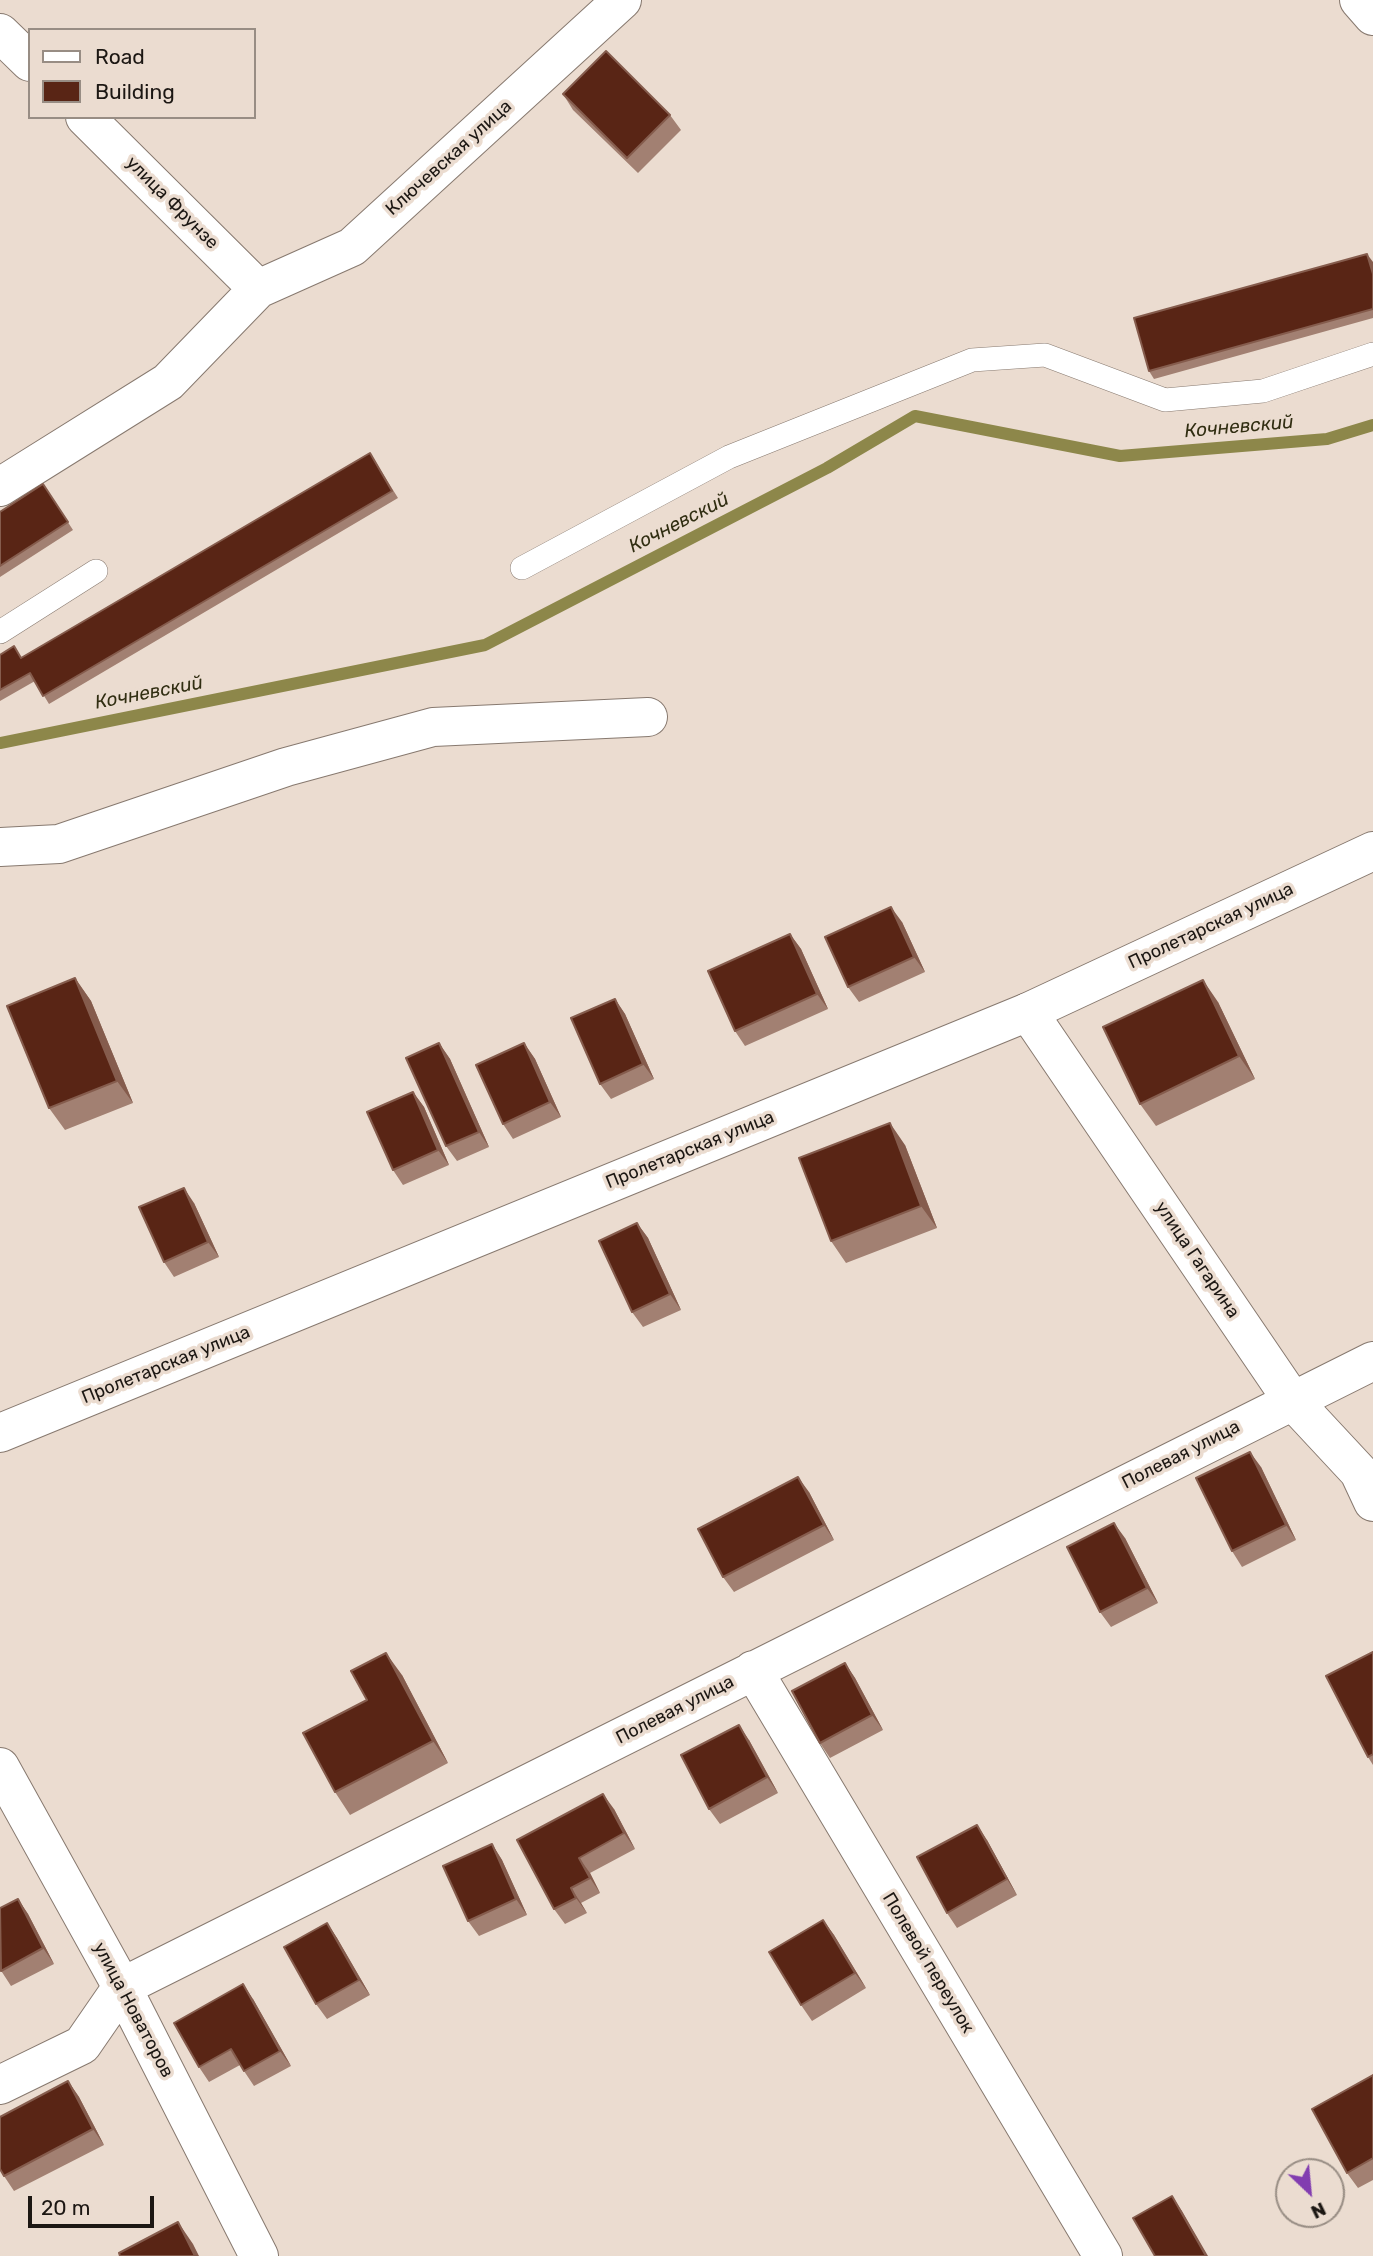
<!DOCTYPE html>
<meta charset="utf-8">
<style>
body{margin:0}
#map{position:relative;width:1373px;height:2256px;overflow:hidden;background:#ebdcd0;font-family:Rubik,sans-serif}
canvas{display:block}
.legend{position:absolute;left:28px;top:28px;width:228px;height:91px;box-sizing:border-box;background:#ebdcd0;border:2px solid #988d84;margin:0;padding:9px 12px;list-style:none;font-size:21px;color:#1c1713}
.legend li{display:flex;align-items:center;gap:14px;height:35px}
.legend b{width:35px;border:2px solid #988d84}
.north{position:absolute;left:1275px;top:2158px;width:70px;height:70px;box-sizing:border-box;background:#ebdcd0;border:2px solid #988d84;border-radius:50%;rotate:154deg;font-size:19px;font-weight:700;line-height:28px;text-align:center;color:#1c1713}
.north::after{content:'';display:block;margin:auto;width:24px;height:32px;background:#823db0;clip-path:polygon(50% 0,100% 100%,50% 72%,0 100%)}
.scale{position:absolute;left:28px;top:2196px;width:126px;height:32px;box-sizing:border-box;border:4px solid #1c1713;border-top:0;padding-left:9px;font-size:21px;line-height:24px;white-space:nowrap;color:#1c1713;-webkit-text-stroke:5px #ebdcd0;paint-order:stroke}
</style>
<div id="map">
<canvas width="1373" height="2256"></canvas>
<ul class="legend">
<li><b style="height:9px;background:#fff"></b>Road</li>
<li><b style="height:19px;background:#592515"></b>Building</li>
</ul>
<div class="north">N</div>
<div class="scale">20 m</div>
</div>
<script>
const ctx = document.querySelector('canvas').getContext('2d');
ctx.lineJoin = 'round';
function poly(rows) {
  const path = new Path2D();
  for (const r of rows) {
    path.moveTo(r[0], r[1]);
    for (let i = 2; i < r.length; i += 2) path.lineTo(r[i], r[i + 1]);
  }
  return path;
}
function stroke(path, color, width, dash) {
  ctx.strokeStyle = color;
  ctx.lineWidth = width;
  ctx.lineCap = dash ? 'butt' : 'round';
  ctx.setLineDash(dash || []);
  ctx.stroke(path);
}
function fillPath(path, color) {
  ctx.fillStyle = color;
  ctx.fill(path, 'evenodd');
}
function drawText(font, color, halo, rows, align = 'center') {
  ctx.font = font + ' Rubik,sans-serif';
  ctx.lineWidth = 7;
  ctx.setLineDash([]);
  ctx.textBaseline = 'middle';
  ctx.strokeStyle = halo;
  ctx.fillStyle = color;
  for (const [text, x, y, turn = 0] of rows) {
    ctx.save();
    ctx.translate(x, y);
    ctx.rotate((+turn || 0) * Math.PI / 180);
    ctx.textAlign = isNaN(turn) ? turn : align;
    if (halo) ctx.strokeText(text, 0, 0);
    ctx.fillText(text, 0, 0);
    ctx.restore();
  }
}
stroke(poly([
 [0,743,485,645,827,468,915,416,1120,456,1327,439,1373,425]
]), '#8d874a', 12);
const lane = poly([
 [522,568,729,457,972,360,1045,355,1165,400,1263,391,1373,354],
 [0,632,96,571]
]);
const street = poly([
 [1359,0,1373,16],
 [0,33,30,62],
 [85,117,258,289],
 [0,487,168,382,258,289,352,247,622,0],
 [0,847,59,844,286,767,433,727,648,717],
 [1028,1012,1292,1400,1359,1472,1373,1502],
 [753,1670,1103,2256],
 [0,1767,122,1987,259,2256],
 [0,2085,82,2045,122,1987,1373,1361]
]);
const secondary = poly([
 [0,1433,1028,1012,1373,851]
]);
stroke(lane, '#87796f', 24);
stroke(street, '#87796f', 40);
stroke(secondary, '#87796f', 40);
stroke(lane, '#fff', 23);
stroke(street, '#fff', 38);
stroke(secondary, '#fff', 38);
fillPath(poly([
 [563,94,670,115,681,130,638,173,573,110],
 [1373,262,1373,318,1154,379,1149,371],
 [375,461,398,498,49,704,35,681,0,701,0,655,21,658],
 [43,484,73,530,0,577,0,512],
 [902,922,925,972,859,1002,848,987],
 [790,934,801,949,828,1009,745,1046,735,1031],
 [75,978,91,1001,133,1103,65,1130,49,1108],
 [615,999,625,1014,654,1079,611,1099,600,1084],
 [1218,1002,1255,1079,1156,1126,1140,1104],
 [439,1043,450,1059,489,1147,457,1161,446,1146],
 [524,1043,535,1059,561,1117,513,1139,503,1124],
 [413,1092,424,1107,449,1165,403,1185,393,1170],
 [905,1145,937,1228,846,1263,831,1241],
 [194,1203,219,1257,174,1277,164,1262],
 [637,1223,648,1238,681,1310,643,1327,632,1312],
 [1261,1467,1296,1540,1242,1567,1232,1551],
 [809,1492,834,1540,734,1592,723,1577],
 [1125,1538,1158,1603,1111,1627,1100,1612],
 [1373,1652,1373,1765,1368,1757],
 [845,1663,855,1678,883,1730,830,1758,820,1743],
 [402,1675,448,1763,350,1815,335,1792,367,1700],
 [749,1740,778,1793,720,1824,709,1809],
 [614,1809,635,1849,590,1873,600,1893,581,1903,587,1913,565,1924,554,1909,517,1840],
 [987,1840,1017,1895,957,1928,947,1913],
 [492,1844,502,1860,527,1915,479,1936,468,1921],
 [18,1899,28,1914,54,1964,11,1986,0,1969],
 [823,1920,834,1935,866,1988,812,2021,801,2005],
 [327,1923,337,1938,370,1995,327,2019,316,2004],
 [253,1999,291,2066,254,2086,240,2065,209,2082,199,2067],
 [1373,2076,1373,2180,1358,2188,1347,2173],
 [68,2081,79,2097,104,2145,14,2191,4,2176]
]), '#a28072');
fillPath(poly([
 [1367,254,1373,262,1373,274],
 [891,907,902,922,925,972,914,957],
 [790,934,801,949,828,1009,817,994],
 [75,978,91,1001,133,1103,117,1081],
 [1203,980,1218,1002,1255,1079,1239,1056],
 [615,999,625,1014,654,1079,643,1064],
 [439,1043,450,1059,489,1147,479,1132],
 [524,1043,535,1059,561,1117,550,1102],
 [413,1092,424,1107,449,1165,438,1150],
 [890,1123,905,1145,937,1228,921,1206],
 [184,1188,194,1203,219,1257,208,1242],
 [637,1223,648,1238,681,1310,670,1294],
 [1250,1452,1261,1467,1296,1540,1286,1525],
 [798,1477,809,1492,834,1540,824,1525],
 [1114,1523,1125,1538,1158,1603,1147,1588],
 [386,1653,402,1675,448,1763,433,1741],
 [845,1663,855,1678,883,1730,872,1715],
 [739,1725,749,1740,778,1793,767,1777],
 [603,1794,614,1809,635,1849,624,1833],
 [977,1825,987,1840,1017,1895,1007,1879],
 [492,1844,502,1860,527,1915,516,1899],
 [579,1858,590,1873,600,1893,590,1878],
 [571,1888,581,1903,587,1913,576,1898],
 [18,1899,28,1914,54,1964,43,1948],
 [823,1920,834,1935,866,1988,855,1973],
 [327,1923,337,1938,370,1995,359,1980],
 [243,1984,253,1999,291,2066,280,2051],
 [68,2081,79,2097,104,2145,93,2129],
 [1172,2196,1182,2211,1208,2256,1206,2256],
 [178,2222,193,2244,199,2256,195,2256]
]), '#855c4d');
const building = poly([
 [606,51,670,115,627,158,563,94,606,51],
 [1367,254,1373,274,1373,309,1149,371,1134,318,1367,254],
 [370,453,392,491,43,696,30,673,0,690,0,655,14,646,21,658,370,453],
 [43,484,68,522,0,566,0,512,43,484],
 [891,907,914,957,848,987,825,937,891,907],
 [790,934,817,994,735,1031,708,971,790,934],
 [75,978,117,1081,49,1108,7,1006,75,978],
 [1203,980,1239,1056,1140,1104,1103,1027,1203,980],
 [615,999,643,1064,600,1084,571,1018,615,999],
 [439,1043,479,1132,446,1146,406,1058,439,1043],
 [524,1043,550,1102,503,1124,476,1065,524,1043],
 [413,1092,438,1150,393,1170,367,1112,413,1092],
 [890,1123,921,1206,831,1241,799,1158,890,1123],
 [184,1188,208,1242,164,1262,139,1207,184,1188],
 [637,1223,670,1294,632,1312,599,1241,637,1223],
 [1250,1452,1286,1525,1232,1551,1196,1478,1250,1452],
 [798,1477,824,1525,723,1577,698,1529,798,1477],
 [1114,1523,1147,1588,1100,1612,1067,1547,1114,1523],
 [1373,1652,1373,1754,1368,1757,1326,1676,1373,1652],
 [386,1653,433,1741,335,1792,303,1733,367,1700,351,1671,386,1653],
 [845,1663,872,1715,820,1743,792,1691,845,1663],
 [739,1725,767,1777,709,1809,681,1755,739,1725],
 [603,1794,624,1833,579,1858,590,1878,571,1888,576,1898,554,1909,517,1840,603,1794],
 [977,1825,1007,1879,947,1913,917,1857,977,1825],
 [492,1844,516,1899,468,1921,443,1866,492,1844],
 [18,1899,43,1948,1,1971,0,1908,18,1899],
 [823,1920,855,1973,801,2005,769,1952,823,1920],
 [327,1923,359,1980,316,2004,284,1947,327,1923],
 [243,1984,280,2051,244,2071,231,2049,199,2067,174,2023,243,1984],
 [1373,2075,1373,2158,1347,2173,1312,2109,1373,2075],
 [68,2081,93,2129,4,2176,0,2169,0,2117,68,2081],
 [1172,2196,1206,2256,1155,2256,1133,2218,1172,2196],
 [178,2222,195,2256,120,2256,119,2253,178,2222]
]);
fillPath(building, '#592515');
stroke(building, '#855c4d', 2);
drawText('18px', '#1c1713', '#ebdcd0', [
 ["Ключевская улица",449,158,-42],
 ["улица Фрунзе",172,203,45],
 ["Пролетарская улица",1211,926,-25],
 ["Пролетарская улица",690,1150,-22],
 ["улица Гагарина",1197,1260,56],
 ["Пролетарская улица",166,1365,-22],
 ["Полевая улица",1181,1455,-27],
 ["Полевая улица",675,1710,-27],
 ["Полевой переулок",928,1963,59],
 ["улица Новаторов",133,2010,62]
]);
drawText('italic 19px', '#312e12', '#ebdcd0', [
 ["Кочневский",1239,427,-5],
 ["Кочневский",679,523,-27],
 ["Кочневский",149,693,-11]
]);
</script>
